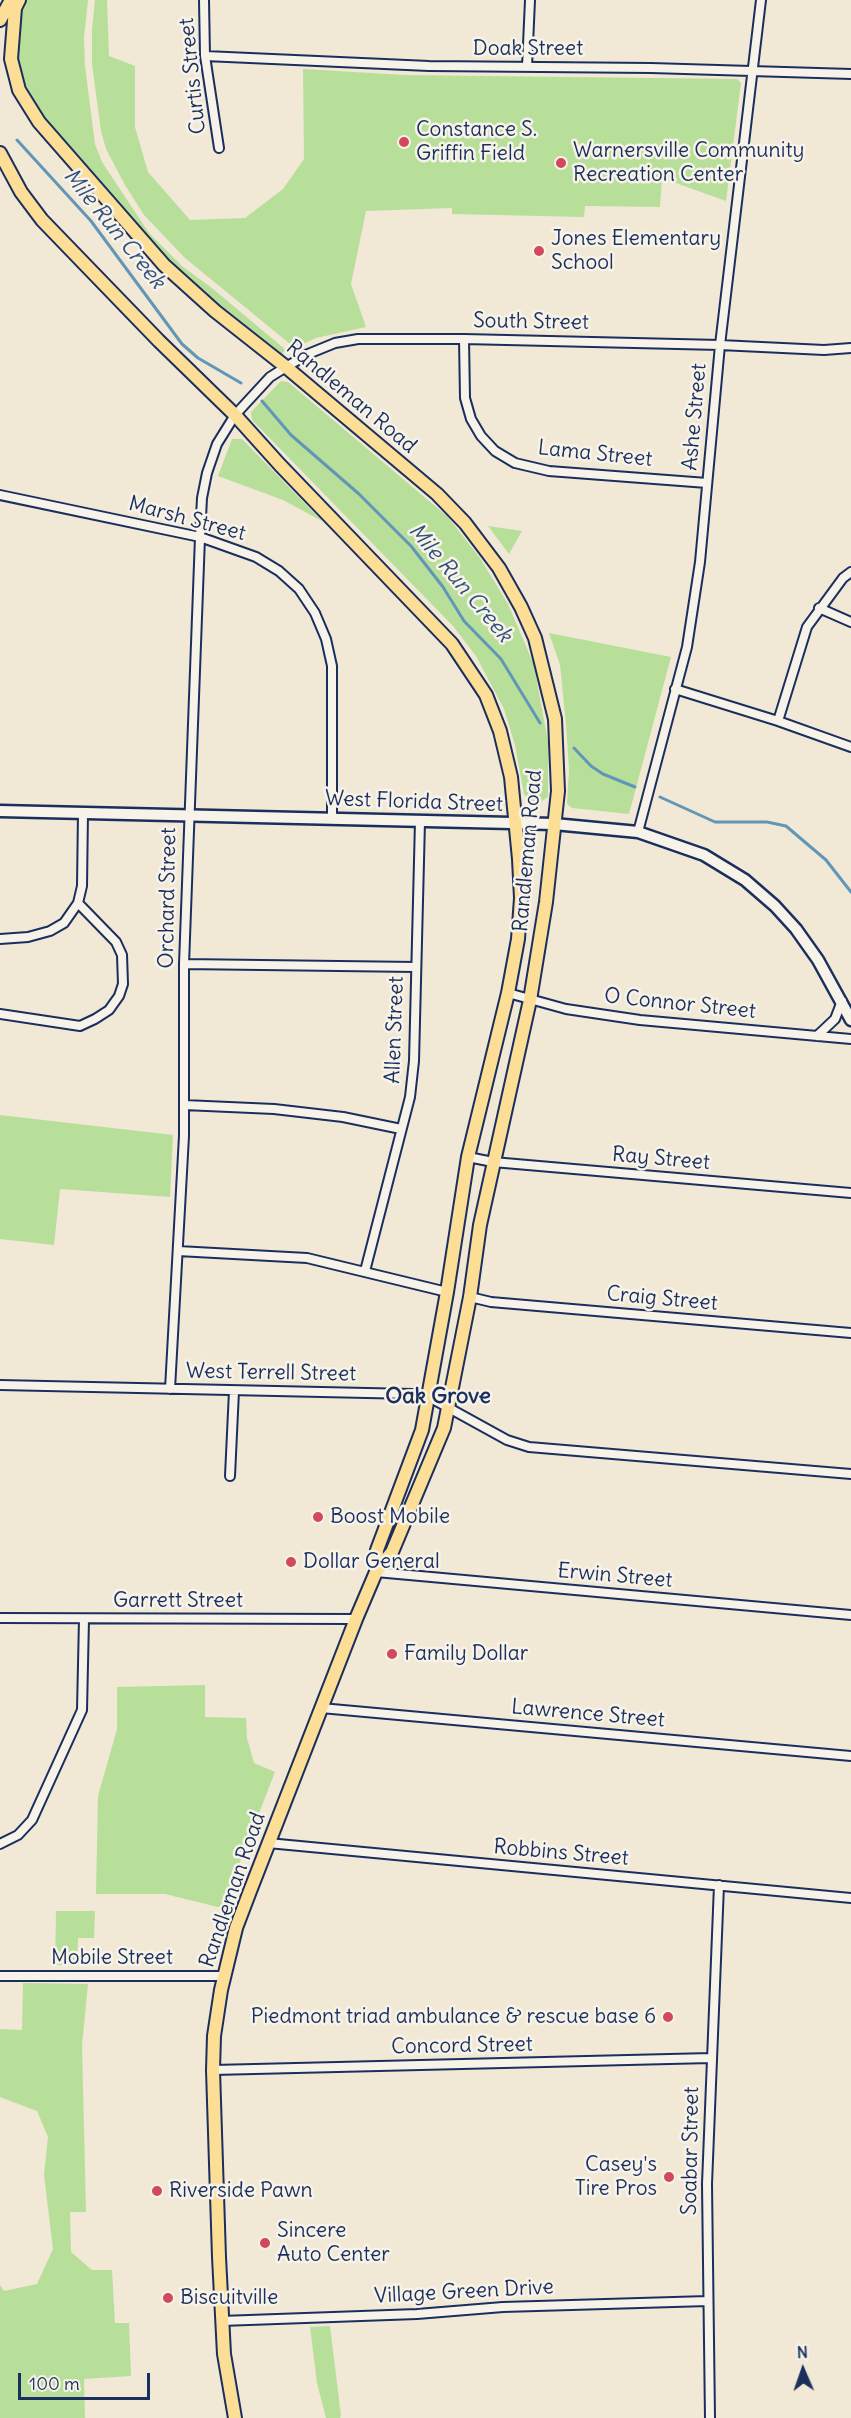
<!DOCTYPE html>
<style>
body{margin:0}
#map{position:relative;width:851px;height:2418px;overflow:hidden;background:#f1e8d6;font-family:Delius,sans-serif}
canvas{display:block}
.north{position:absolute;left:773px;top:2340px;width:60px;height:60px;-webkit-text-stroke:4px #f7f3e8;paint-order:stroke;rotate:358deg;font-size:16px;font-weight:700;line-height:24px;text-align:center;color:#1b2f5e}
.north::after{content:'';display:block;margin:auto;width:21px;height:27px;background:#1b2f5e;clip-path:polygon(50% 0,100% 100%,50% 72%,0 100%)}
.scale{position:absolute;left:18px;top:2373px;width:132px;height:27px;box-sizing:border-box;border:3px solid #1b2f5e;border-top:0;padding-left:8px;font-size:18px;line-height:21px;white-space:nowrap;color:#1b2f5e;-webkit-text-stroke:4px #f7f3e8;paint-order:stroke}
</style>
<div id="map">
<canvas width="851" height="2418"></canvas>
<div class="north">N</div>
<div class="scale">100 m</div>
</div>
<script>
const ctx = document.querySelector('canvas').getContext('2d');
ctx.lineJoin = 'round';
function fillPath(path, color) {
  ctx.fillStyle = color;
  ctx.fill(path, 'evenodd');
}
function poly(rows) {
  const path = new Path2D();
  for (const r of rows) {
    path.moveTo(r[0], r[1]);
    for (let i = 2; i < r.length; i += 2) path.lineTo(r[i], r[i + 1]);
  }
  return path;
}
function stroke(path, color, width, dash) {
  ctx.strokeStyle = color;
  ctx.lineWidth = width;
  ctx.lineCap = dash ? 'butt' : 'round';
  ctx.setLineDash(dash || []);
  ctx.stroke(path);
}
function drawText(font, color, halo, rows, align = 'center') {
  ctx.font = font + ' Delius,sans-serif';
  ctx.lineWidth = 5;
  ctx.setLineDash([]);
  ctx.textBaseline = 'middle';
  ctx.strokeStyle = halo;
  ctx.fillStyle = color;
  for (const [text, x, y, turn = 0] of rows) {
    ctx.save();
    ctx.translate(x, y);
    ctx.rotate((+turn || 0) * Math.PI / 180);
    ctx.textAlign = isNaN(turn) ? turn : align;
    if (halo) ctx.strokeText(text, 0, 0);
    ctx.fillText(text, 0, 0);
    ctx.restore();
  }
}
fillPath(poly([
 [25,0,88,0,84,38,85,66,95,144,102,162,149,233,182,266,213,289,286,350,282,354,218,304,168,259,41,113,24,82,17,52,19,18],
 [95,0,107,0,109,56,135,66,135,127,148,172,190,220,245,218,283,189,304,159,303,69,405,75,737,79,741,83,726,201,662,178,660,207,585,206,584,217,452,214,452,208,366,211,351,284,366,327,316,338,295,348,185,258,144,215,125,185,106,149,101,131,92,64,92,30],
 [281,381,288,382,448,517,480,558,508,604,534,665,548,742,548,797,539,803,529,801,524,794,515,745,504,709,476,656,453,626,252,420,251,412],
 [232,439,242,439,322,521,283,500,218,476],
 [488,526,522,531,509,554],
 [549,633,671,657,629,814,572,808,567,804,569,770,566,724,560,665],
 [0,1115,173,1135,170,1197,60,1189,54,1245,0,1239],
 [205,1685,205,1717,246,1718,247,1738,254,1763,275,1772,222,1908,165,1894,96,1894,98,1796,117,1729,117,1687],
 [56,1911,95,1911,94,1938,78,1938,77,1965,55,1965],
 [23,1983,88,1984,82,2045,86,2212,70,2212,71,2252,92,2270,112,2270,115,2323,129,2323,131,2376,84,2379,85,2418,0,2418,0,2285,4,2291,37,2284,53,2249,44,2175,48,2137,37,2111,0,2097,0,2029,22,2030],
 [330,2326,341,2416,340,2418,326,2418,317,2383,310,2327]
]), '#b7df9a');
stroke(poly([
 [17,140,91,221,182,344,198,358,241,383],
 [262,401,291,435,359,494,411,546,443,587,464,621,501,659,540,723],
 [574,748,591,766,603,774,635,787],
 [660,797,715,822,767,822,786,826,826,860,851,892]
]), '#6296b7', 3);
const street = poly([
 [204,0,205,56,219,148],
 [205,56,429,66,651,68,851,74],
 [527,67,530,0],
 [464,339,465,398,471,419,481,436,495,451,515,463,549,471,707,483],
 [0,495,200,537,256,557,279,571,299,589,315,613,326,639,332,666,332,818],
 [819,608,851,622],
 [675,689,778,721,851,747],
 [778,721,807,627,843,578,851,572],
 [638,832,687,647,700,562,720,345,761,0],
 [0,939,28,937,50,931,64,923,78,903],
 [184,964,416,967],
 [508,993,566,1009,640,1020,851,1039],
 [0,1014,80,1026,95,1019,109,1010,119,996,123,984,122,955,116,942,78,903,82,886,83,813],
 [817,1036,835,1019,842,1001],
 [184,1105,274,1109,343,1117,401,1129],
 [468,1157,493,1162,851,1193],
 [178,1251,307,1258,447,1292],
 [365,1271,410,1097,414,1061,420,821],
 [470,1297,491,1302,851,1333],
 [0,1385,413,1394,429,1397,507,1440,529,1447,851,1474],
 [170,1389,184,1136,184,964,200,537,202,498,207,473,217,444,235,415,270,377,286,367,308,354,335,343,358,339,464,339,720,345,824,350,851,348],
 [230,1476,234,1391],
 [376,1572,851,1615],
 [0,1618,356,1619],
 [321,1708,851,1756],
 [268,1843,851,1898],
 [0,1844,18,1835,32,1820,82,1710,84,1619],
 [0,1976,224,1976],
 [213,2070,711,2058],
 [221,2321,417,2314,503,2307,708,2301],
 [710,2418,707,2184,719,1885]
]);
const secondary = poly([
 [0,811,554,824,638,832,704,855,745,880,775,906,796,929,818,960,851,1020]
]);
const primary = poly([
 [19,0,15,8,11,59,19,90,39,122,164,265,215,311,286,367,437,494,465,523,499,568,521,607,535,638,555,719,558,791,546,902,530,1000,480,1225,470,1297,444,1428,392,1552,376,1572,356,1619,250,1891,236,1928,221,1990,214,2036,213,2070,219,2257,224,2354,235,2418],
 [0,20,11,0],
 [0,153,21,192,42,220,159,341,235,415,280,465,452,644,486,695,500,731,511,777,519,859,521,898,518,939,508,993,468,1157,447,1292,422,1430,377,1550,376,1572]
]);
stroke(street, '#1b2f5e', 12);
stroke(secondary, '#1b2f5e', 15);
stroke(primary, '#1b2f5e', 16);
stroke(street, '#f7f3e8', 8);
stroke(secondary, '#f7f3e8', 10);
stroke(primary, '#fdde96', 12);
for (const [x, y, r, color] of [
 [404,142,6,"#d1495b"],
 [561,163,6,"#d1495b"],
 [539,251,6,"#d1495b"],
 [318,1517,6,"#d1495b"],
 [291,1562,6,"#d1495b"],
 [392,1654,6,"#d1495b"],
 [668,2017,6,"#d1495b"],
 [669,2177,6,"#d1495b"],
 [157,2191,6,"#d1495b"],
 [265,2243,6,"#d1495b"],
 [168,2298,6,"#d1495b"]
]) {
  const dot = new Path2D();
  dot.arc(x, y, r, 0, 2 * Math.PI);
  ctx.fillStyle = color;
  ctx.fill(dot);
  stroke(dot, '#f7f3e8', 2);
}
drawText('21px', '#1b2f5e', '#f7f3e8', [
 ["Doak Street",528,49],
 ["Curtis Street",193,76,-96],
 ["South Street",531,322,1],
 ["Randleman Road",351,397,40],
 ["Ashe Street",695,417,-85],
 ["Lama Street",595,454,6],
 ["Marsh Street",187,519,15],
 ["West Florida Street",414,802,2],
 ["Randleman Road",528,851,-85],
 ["Orchard Street",168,898,-89],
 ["O Connor Street",680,1004,6],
 ["Allen Street",395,1030,-88],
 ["Ray Street",661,1159,5],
 ["Craig Street",662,1299,5],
 ["West Terrell Street",271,1373,1],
 ["Erwin Street",615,1576,5],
 ["Garrett Street",178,1601],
 ["Lawrence Street",588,1714,5],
 ["Robbins Street",561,1853,5],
 ["Randleman Road",233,1890,-71],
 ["Mobile Street",112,1958],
 ["Concord Street",462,2046,-1],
 ["Soabar Street",691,2151,-89],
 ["Village Green Drive",464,2292,-3]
]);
drawText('21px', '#1b2f5e', '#f7f3e8', [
 ["Constance S.",416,130],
 ["Griffin Field",416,154],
 ["Warnersville Community",573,151],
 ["Recreation Center",573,175],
 ["Jones Elementary",551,239],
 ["School",551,263],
 ["Boost Mobile",330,1517],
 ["Dollar General",303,1562],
 ["Family Dollar",404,1654],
 ["Piedmont triad ambulance & rescue base 6",656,2017,"right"],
 ["Casey's",657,2165,"right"],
 ["Tire Pros",657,2189,"right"],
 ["Riverside Pawn",169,2191],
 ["Sincere",277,2231],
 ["Auto Center",277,2255],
 ["Biscuitville",180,2298]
], 'left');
drawText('italic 22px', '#33517c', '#f7f3e8', [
 ["Mile Run Creek",114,229,51],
 ["Mile Run Creek",460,583,50]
]);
drawText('bold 22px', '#1b2f5e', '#f7f3e8', [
 ["Oak Grove",438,1397]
]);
</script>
